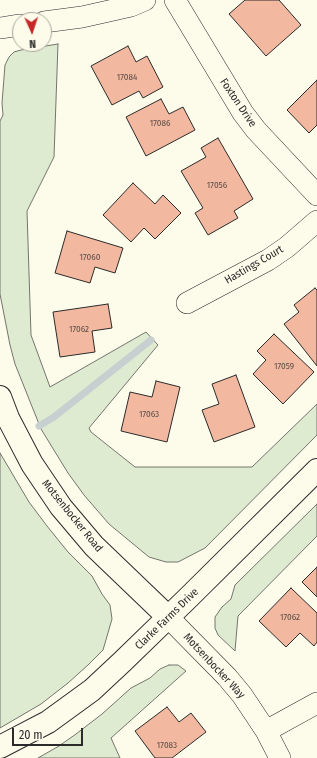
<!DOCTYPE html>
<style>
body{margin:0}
#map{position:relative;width:317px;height:758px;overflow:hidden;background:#fdfbea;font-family:"Fira Sans Condensed",sans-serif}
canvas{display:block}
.north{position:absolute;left:12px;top:12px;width:40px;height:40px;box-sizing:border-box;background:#fdfbea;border:1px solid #a9a89e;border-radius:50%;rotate:177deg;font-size:11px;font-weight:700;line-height:16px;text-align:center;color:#2b2b2b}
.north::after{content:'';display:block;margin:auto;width:14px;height:18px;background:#c62828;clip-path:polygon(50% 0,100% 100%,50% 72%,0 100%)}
.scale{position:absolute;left:12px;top:728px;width:71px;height:18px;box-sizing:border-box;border:2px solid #2b2b2b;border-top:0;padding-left:5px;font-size:12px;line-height:14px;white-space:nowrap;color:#2b2b2b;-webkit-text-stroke:3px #fdfbea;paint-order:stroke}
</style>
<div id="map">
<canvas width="317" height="758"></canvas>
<div class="north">N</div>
<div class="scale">20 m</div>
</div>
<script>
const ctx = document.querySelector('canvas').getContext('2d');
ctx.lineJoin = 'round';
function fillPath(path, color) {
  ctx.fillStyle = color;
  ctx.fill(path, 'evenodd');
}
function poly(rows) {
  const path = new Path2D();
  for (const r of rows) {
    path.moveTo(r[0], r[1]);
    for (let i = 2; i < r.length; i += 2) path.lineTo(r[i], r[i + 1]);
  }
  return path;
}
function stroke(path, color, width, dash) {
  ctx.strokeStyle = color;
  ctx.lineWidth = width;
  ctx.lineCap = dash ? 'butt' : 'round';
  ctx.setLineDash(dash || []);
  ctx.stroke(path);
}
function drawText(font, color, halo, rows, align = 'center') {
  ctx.font = font + ' "Fira Sans Condensed",sans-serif';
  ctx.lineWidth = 3;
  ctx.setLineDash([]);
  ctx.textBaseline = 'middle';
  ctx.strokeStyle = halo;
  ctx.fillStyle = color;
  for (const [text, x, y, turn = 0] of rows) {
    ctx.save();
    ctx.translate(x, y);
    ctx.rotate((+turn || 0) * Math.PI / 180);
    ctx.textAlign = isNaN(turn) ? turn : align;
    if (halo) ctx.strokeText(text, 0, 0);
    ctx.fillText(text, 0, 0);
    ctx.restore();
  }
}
const green = poly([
 [58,44,54,157,27,211,31,335,50,387,146,332,158,345,89,428,91,432,135,467,252,467,317,404,317,435,205,548,178,562,166,562,149,557,109,524,84,495,68,473,41,429,15,364,10,345,0,294,0,121,3,115,2,103,5,65,9,57,14,52,21,50,58,44],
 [0,453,29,502,47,526,68,552,92,576,102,594,110,605,112,619,103,650,88,665,68,683,41,704,0,728,0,453],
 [317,504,317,536,238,616,235,651,218,635,215,628,215,617,222,607,231,599,235,585,317,504],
 [169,665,178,665,186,671,111,738,120,758,38,758,59,746,76,734,102,714,131,688,150,678,160,669,169,665]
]);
fillPath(green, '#deebd1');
stroke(green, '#74746e', 1);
stroke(poly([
 [39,426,54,417,151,340]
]), '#c7d0d0', 7);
const building = poly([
 [245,0,279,0,301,25,266,56,229,14,245,0],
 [128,46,136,62,147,56,163,87,143,98,139,91,112,105,91,66,128,46],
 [317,80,317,125,309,133,287,110,317,80],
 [161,99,169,114,183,107,195,130,146,156,126,117,161,99],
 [218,138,253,199,234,211,238,218,208,235,195,213,203,208,181,171,206,157,201,148,218,138],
 [133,183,155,204,163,195,181,213,155,239,144,228,131,242,103,215,133,183],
 [67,231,123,248,115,273,95,267,90,283,55,273,67,231],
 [315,288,317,290,317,366,284,324,299,312,294,305,315,288],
 [108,304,112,328,92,331,95,352,60,357,53,312,108,304],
 [274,334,314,372,283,404,253,374,266,360,257,351,274,334],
 [236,375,255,427,214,442,202,410,219,404,212,384,236,375],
 [156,381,180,387,167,442,121,431,130,392,152,397,156,381],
 [317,567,317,597,302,582,317,567],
 [291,588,317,613,317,642,314,646,300,633,286,647,259,621,291,588],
 [167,707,179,722,191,713,206,732,172,758,155,758,135,731,167,707]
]);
fillPath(building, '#f2b8a0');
stroke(building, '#2b2b2b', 1);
const minor = poly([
 [175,0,243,113,256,130,317,195],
 [44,22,82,17,131,6,145,0],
 [0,28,20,25],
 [187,303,268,260,287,247,317,221],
 [168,617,227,677,242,695,266,731,280,758],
 [266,731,317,703]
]);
const tertiary = poly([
 [0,397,8,418,32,464,61,507,94,546,168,617],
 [0,747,48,722,92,690,122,662,189,597,317,470]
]);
stroke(minor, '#2b2b2b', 22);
stroke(tertiary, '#2b2b2b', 24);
stroke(minor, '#fdfbea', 21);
stroke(tertiary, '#fdfbea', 22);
drawText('9px', '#5d4e48', null, [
 ["17084",127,77],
 ["17086",160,123],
 ["17056",217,185],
 ["17060",90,257],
 ["17062",79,329],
 ["17059",284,366],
 ["17063",149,414],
 ["17062",290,617],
 ["17083",167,745]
]);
drawText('11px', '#2b2b2b', '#fdfbea', [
 ["Foxton Drive",238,103,56],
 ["Hastings Court",254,265,-30],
 ["Motsenbocker Road",72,516,51],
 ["Clarke Farms Drive",167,619,-44],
 ["Motsenbocker Way",214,666,47]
]);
</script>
